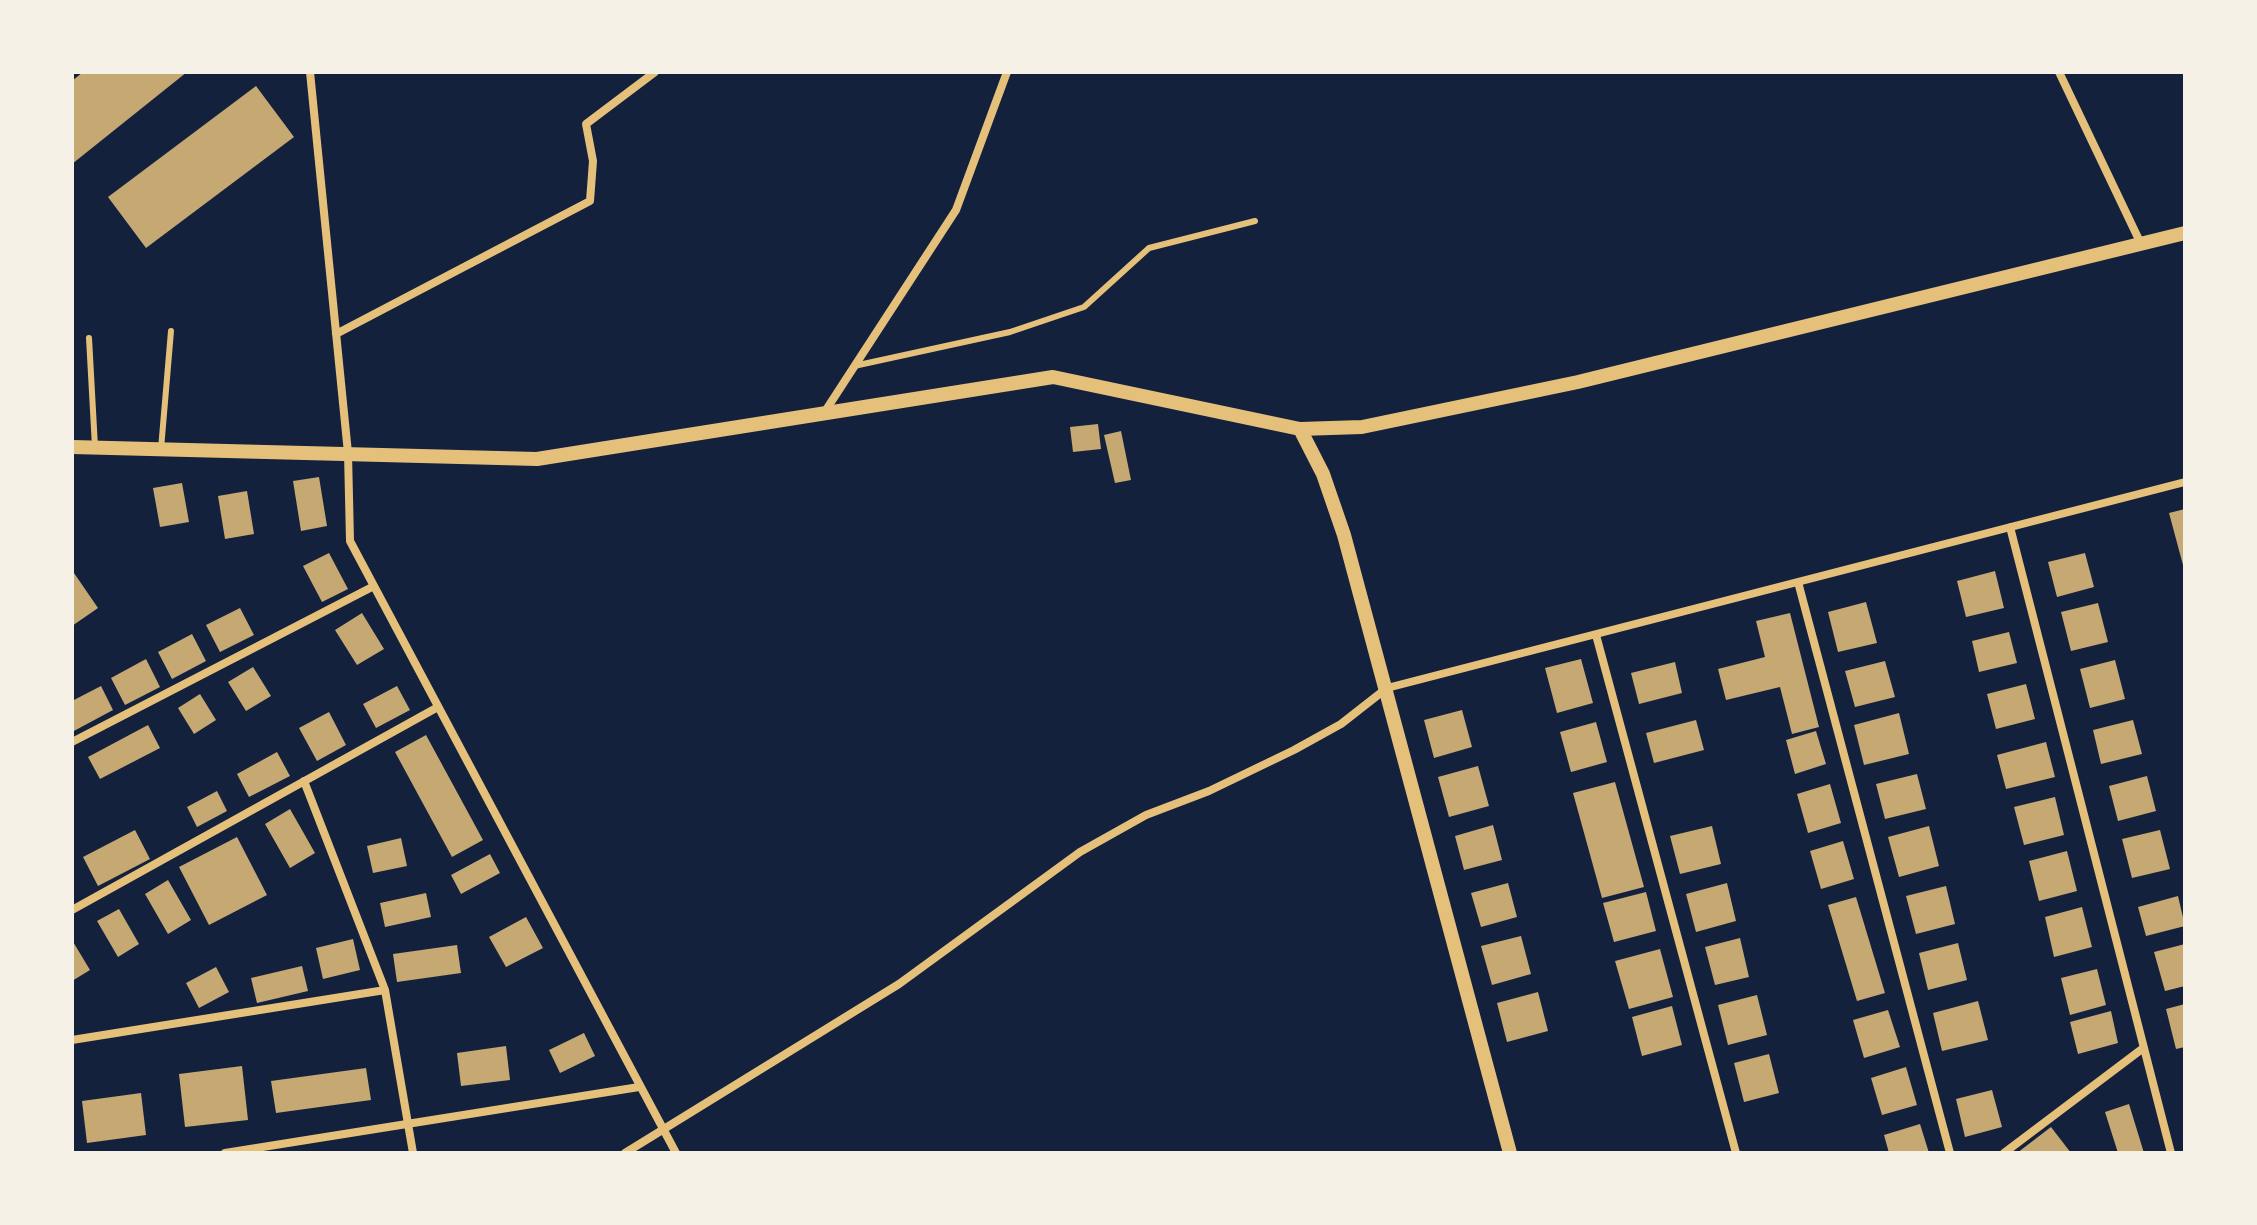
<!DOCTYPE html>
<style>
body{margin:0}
#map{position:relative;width:2257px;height:1225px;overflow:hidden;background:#14213d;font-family:Raleway,sans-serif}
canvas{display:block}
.frame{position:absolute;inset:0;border:74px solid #f6f1e7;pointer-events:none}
</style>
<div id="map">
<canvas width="2257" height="1225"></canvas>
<div class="frame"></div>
</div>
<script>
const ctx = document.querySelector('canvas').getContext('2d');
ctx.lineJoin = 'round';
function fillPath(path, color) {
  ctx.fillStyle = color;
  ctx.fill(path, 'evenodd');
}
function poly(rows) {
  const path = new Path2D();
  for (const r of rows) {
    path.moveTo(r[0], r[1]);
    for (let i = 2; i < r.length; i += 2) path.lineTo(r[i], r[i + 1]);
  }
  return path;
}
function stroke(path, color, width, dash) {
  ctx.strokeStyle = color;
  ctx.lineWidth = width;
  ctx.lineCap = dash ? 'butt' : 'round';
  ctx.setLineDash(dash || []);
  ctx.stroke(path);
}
fillPath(poly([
 [83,72,187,72,72,164,72,81],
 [256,86,294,137,146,248,108,197],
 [1098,424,1101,449,1073,452,1070,427],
 [1121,431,1131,480,1115,483,1104,435],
 [319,477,327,526,301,531,293,481],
 [182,483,189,522,160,527,153,488],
 [247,491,254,534,225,539,218,496],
 [2185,509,2185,564,2183,565,2169,513],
 [329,553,348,589,322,602,303,566],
 [2085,553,2094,587,2057,597,2048,562],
 [1995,571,2004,608,1966,617,1957,581],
 [74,573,98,608,72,626,72,574],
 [1866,602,1877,643,1838,652,1828,612],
 [2098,603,2108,642,2071,651,2061,612],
 [240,608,254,635,220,652,206,625],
 [362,613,384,649,357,665,335,630],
 [1790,613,1819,727,1792,734,1780,687,1726,700,1718,669,1765,657,1756,621],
 [2009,632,2017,663,1979,672,1972,641],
 [192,634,206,661,172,679,158,652],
 [146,659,160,687,125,705,111,678],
 [1581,659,1593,703,1557,713,1545,668],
 [2115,660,2125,699,2090,708,2080,669],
 [1885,661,1895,697,1855,707,1845,671],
 [1675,662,1682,693,1639,704,1631,673],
 [253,667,271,696,246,711,228,682],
 [2026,684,2035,719,1996,729,1987,694],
 [101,686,113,710,72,732,72,701],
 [397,686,410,710,376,728,363,704],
 [200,694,216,720,194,734,178,708],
 [1462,710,1472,747,1434,758,1424,720],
 [329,712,346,745,317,761,299,728],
 [1899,713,1909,754,1864,765,1854,725],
 [1696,720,1704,750,1654,763,1646,733],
 [2133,720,2142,754,2101,764,2093,730],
 [1596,722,1607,762,1571,772,1560,732],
 [148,725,160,748,100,779,88,757],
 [1816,731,1826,764,1795,774,1786,740],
 [426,735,483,840,452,857,395,752],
 [2046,742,2055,777,2006,789,1997,755],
 [277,752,290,776,249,797,237,774],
 [1478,766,1489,806,1449,817,1438,777],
 [1917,774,1926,809,1885,819,1876,784],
 [2147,776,2156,811,2118,821,2109,786],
 [1615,782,1644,887,1602,898,1573,793],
 [1830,784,1841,823,1808,833,1797,794],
 [217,791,227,811,197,827,187,807],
 [2055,797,2064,835,2024,845,2014,807],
 [290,809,315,853,290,868,265,824],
 [1493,825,1502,860,1464,870,1455,836],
 [1712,826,1721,864,1680,874,1670,836],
 [1929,826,1939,866,1899,877,1888,837],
 [135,830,150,859,98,886,83,857],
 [2160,830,2170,869,2132,878,2122,839],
 [237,837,267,895,209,925,179,867],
 [401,838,407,866,373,873,367,846],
 [1843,841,1854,879,1821,889,1810,851],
 [2067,851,2077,891,2039,901,2029,861],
 [490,854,500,873,461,894,451,875],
 [168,880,191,920,168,934,145,894],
 [1508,883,1517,917,1481,927,1471,893],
 [1727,883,1736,921,1696,932,1686,894],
 [1946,886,1955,924,1916,934,1906,896],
 [1646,892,1656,931,1614,942,1603,903],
 [426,893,431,917,385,927,380,903],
 [2178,896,2185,926,2146,936,2138,907],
 [1856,897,1885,993,1857,1001,1828,905],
 [2082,907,2092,947,2054,957,2045,917],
 [119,909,139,944,118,957,97,921],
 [526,917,543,948,506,967,489,937],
 [1521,936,1531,974,1492,985,1481,946],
 [1740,938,1749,977,1715,985,1705,947],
 [353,939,360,970,323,979,316,948],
 [72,940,90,970,72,981],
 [1958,943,1967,980,1928,990,1919,953],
 [2185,944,2185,986,2165,991,2154,952],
 [457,945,461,973,397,982,393,954],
 [1660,949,1673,997,1629,1009,1615,961],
 [302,966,308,991,257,1003,251,978],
 [216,967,229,992,199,1008,186,983],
 [2097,969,2106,1005,2070,1015,2061,978],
 [1538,992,1548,1031,1507,1042,1497,1003],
 [1757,995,1767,1035,1728,1045,1718,1005],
 [1978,1001,1988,1040,1942,1051,1933,1013],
 [2185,1004,2185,1047,2176,1049,2166,1009],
 [1672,1006,1682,1045,1642,1056,1632,1017],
 [1888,1010,1900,1047,1864,1058,1853,1020],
 [2111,1011,2118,1043,2078,1054,2070,1022],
 [584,1033,595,1056,560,1073,549,1050],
 [506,1046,510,1080,461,1086,457,1053],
 [1769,1054,1779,1093,1744,1102,1734,1063],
 [242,1066,248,1120,185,1127,179,1074],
 [1906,1067,1917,1105,1882,1115,1871,1078],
 [366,1068,371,1100,276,1113,271,1081],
 [1992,1090,2002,1127,1965,1137,1956,1099],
 [141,1093,146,1135,87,1143,82,1101],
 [2129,1104,2144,1153,2118,1153,2105,1112],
 [1920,1124,1929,1153,1889,1153,1884,1135],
 [2051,1127,2071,1153,2017,1153]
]), '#c6a872');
stroke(poly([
 [89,338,95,447],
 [854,366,1010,332,1084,307,1149,248,1255,221],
 [161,449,171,331]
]), '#e5c07b', 6);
stroke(poly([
 [310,72,348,453,350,541,676,1153],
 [2059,72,2141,244],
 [336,334,590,201,593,161,586,124,655,72],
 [824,413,956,210,1007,72],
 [2010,527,2171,1153],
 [1798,582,1950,1153],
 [1596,635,1736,1153],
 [72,742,374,586],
 [304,781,385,990,413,1153],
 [72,910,438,707],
 [72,1040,385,990],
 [225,1153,639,1087],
 [625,1153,899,984,1080,852,1146,815,1209,791,1294,750,1341,724,1387,688,2185,482],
 [2004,1153,2142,1049]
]), '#e5c07b', 8);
stroke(poly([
 [1300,429,1323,474,1344,535,1510,1153],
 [72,447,537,459,1053,377,1300,429,1362,427,1578,382,2185,233]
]), '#e5c07b', 14);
</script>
